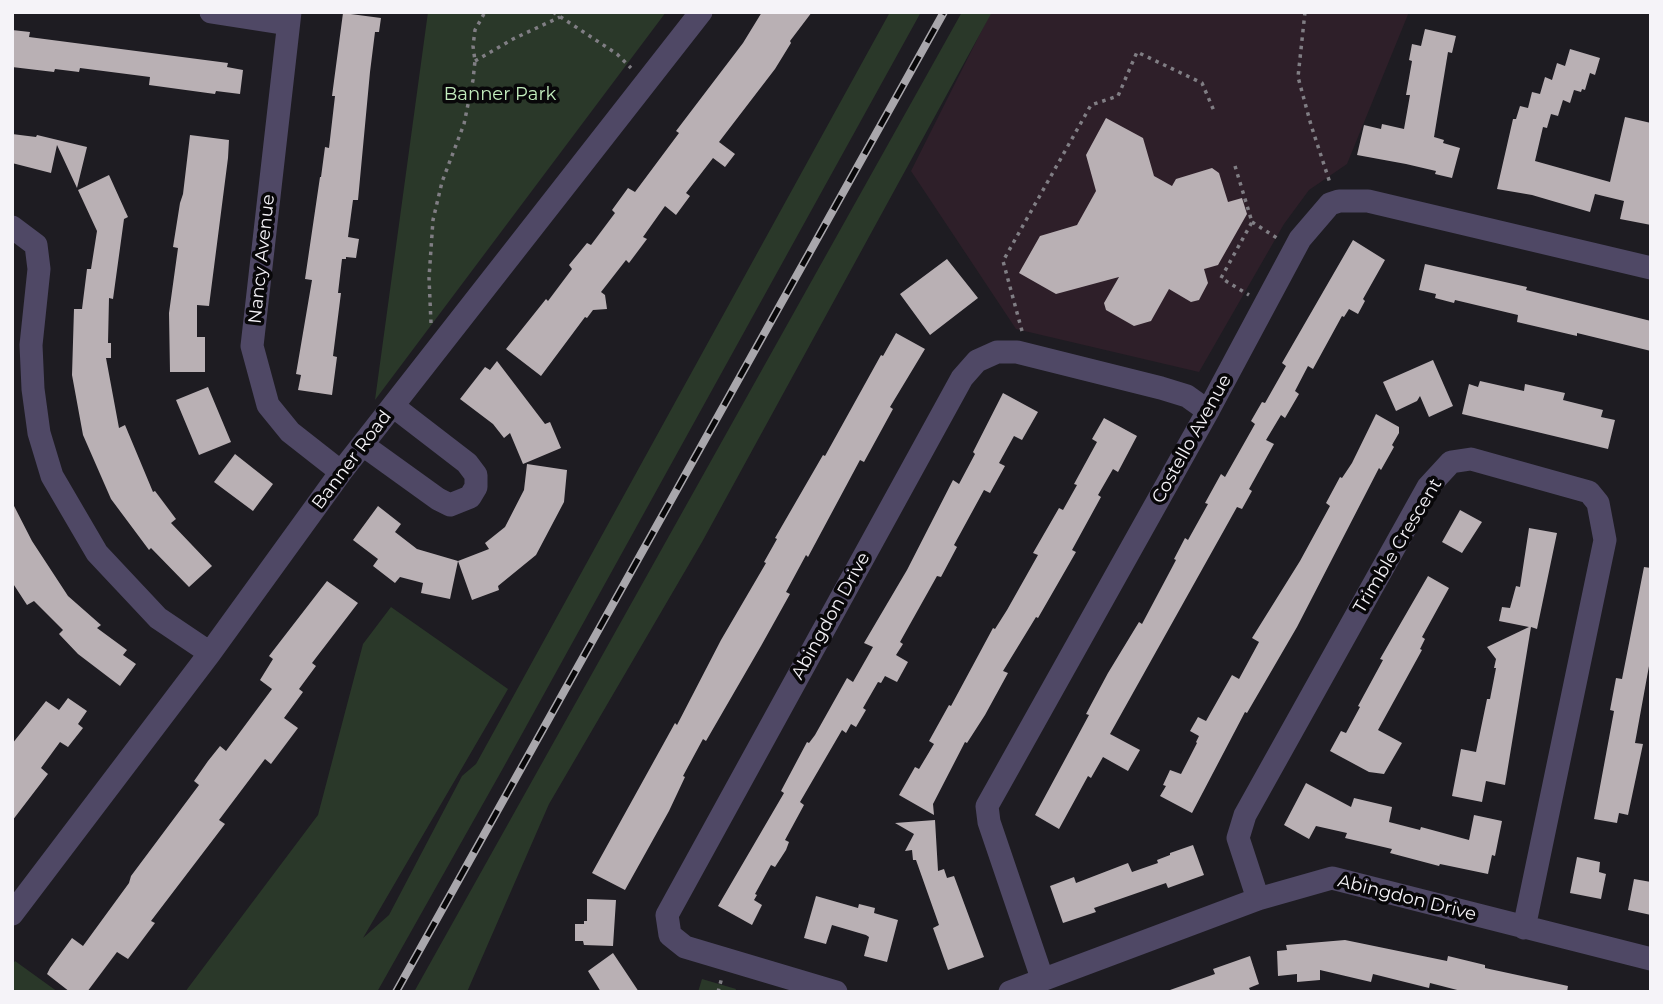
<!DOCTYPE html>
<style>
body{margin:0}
#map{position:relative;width:1663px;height:1004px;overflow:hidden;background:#1e1c22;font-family:Montserrat,sans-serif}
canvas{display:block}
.frame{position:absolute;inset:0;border:14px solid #f5f3f8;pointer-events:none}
</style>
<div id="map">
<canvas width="1663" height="1004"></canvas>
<div class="frame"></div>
</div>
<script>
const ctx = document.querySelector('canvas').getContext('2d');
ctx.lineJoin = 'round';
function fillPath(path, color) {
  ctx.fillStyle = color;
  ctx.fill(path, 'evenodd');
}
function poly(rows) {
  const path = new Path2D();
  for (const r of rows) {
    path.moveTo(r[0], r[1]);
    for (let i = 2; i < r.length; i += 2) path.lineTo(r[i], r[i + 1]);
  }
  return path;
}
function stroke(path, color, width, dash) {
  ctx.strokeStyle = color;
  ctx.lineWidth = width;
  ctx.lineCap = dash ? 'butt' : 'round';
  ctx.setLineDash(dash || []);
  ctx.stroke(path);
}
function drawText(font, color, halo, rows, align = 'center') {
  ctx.font = font + ' Montserrat,sans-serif';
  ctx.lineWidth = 7;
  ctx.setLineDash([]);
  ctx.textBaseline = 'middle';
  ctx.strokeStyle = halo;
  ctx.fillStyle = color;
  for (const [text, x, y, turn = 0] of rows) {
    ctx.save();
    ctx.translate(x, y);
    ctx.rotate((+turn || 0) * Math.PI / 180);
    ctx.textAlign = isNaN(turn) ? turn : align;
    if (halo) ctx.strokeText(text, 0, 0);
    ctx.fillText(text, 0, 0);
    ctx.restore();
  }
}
fillPath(poly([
 [991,12,1409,12,1347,164,1309,190,1284,224,1199,372,1016,329,911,171]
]), '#2e1f29');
fillPath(poly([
 [428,12,666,12,375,400],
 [890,12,921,12,502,770,377,992,185,992,318,815,363,644,391,607,508,689,363,938,389,915,462,776,476,764],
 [962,12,992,12,702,542,549,804,467,992,414,992],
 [15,961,58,992,12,992,12,965],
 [702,979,736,989,735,992,698,992]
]), '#2a3829');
fillPath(poly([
 [762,12,812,12,790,41,791,43,775,69,719,142,735,154,725,167,713,158,686,193,690,196,676,215,665,206,643,237,647,239,629,263,626,260,601,292,605,295,607,309,593,310,587,318,585,317,541,376,506,349,546,299,548,301,572,269,569,265,587,243,591,245,615,213,612,210,628,188,635,192,679,133,676,131,743,43],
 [343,13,381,18,379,32,375,32,370,72,358,200,353,200,348,237,359,239,356,258,346,257,346,259,342,259,338,293,341,293,333,356,337,357,332,395,298,390,301,375,296,374,312,280,305,279,320,177,321,177,325,147,329,148,335,96,332,96],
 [1425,29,1456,36,1452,53,1448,52,1434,137,1444,140,1443,143,1460,148,1452,178,1435,174,1436,171,1406,164,1357,155,1364,125,1381,129,1382,124,1404,129,1410,95,1406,95,1412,61,1409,60,1412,44,1421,46],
 [12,30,30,32,29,37,228,63,227,67,243,70,240,94,216,91,215,94,149,85,150,77,80,68,79,72,55,69,54,72,12,67],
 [1570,49,1600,58,1595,75,1590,73,1585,90,1582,89,1581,92,1574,90,1570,103,1563,100,1558,116,1551,114,1547,128,1543,127,1535,161,1610,182,1625,117,1651,123,1651,225,1620,219,1624,201,1595,194,1590,212,1532,195,1497,189,1513,119,1516,119,1520,106,1528,108,1532,92,1540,94,1545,77,1552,80,1557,63,1565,66],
 [1106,118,1143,138,1154,176,1172,186,1176,179,1212,168,1219,173,1228,202,1242,198,1247,214,1218,265,1204,269,1208,283,1199,300,1191,302,1169,289,1151,321,1134,326,1106,310,1104,303,1119,277,1056,294,1019,273,1040,236,1077,225,1096,191,1086,155],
 [12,134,36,137,37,135,87,147,77,188,57,145,51,173,12,163],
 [190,135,229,140,228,158,209,306,197,305,197,337,205,337,205,372,170,372,169,313,178,248,173,247,180,203,183,194],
 [109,175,128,217,124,219,113,299,109,298,108,343,111,343,111,358,106,358,119,428,125,425,153,492,155,491,176,519,171,523,212,566,189,587,151,548,149,550,111,499,83,435,72,375,74,309,82,309,87,269,91,269,97,231,78,190],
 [1353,240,1385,260,1363,299,1365,301,1358,314,1349,309,1344,317,1342,316,1313,369,1308,366,1295,391,1299,394,1285,418,1281,415,1266,440,1274,444,1249,489,1252,491,1242,509,1237,507,1110,734,1140,750,1128,771,1103,757,1091,778,1088,776,1059,829,1035,815,1089,715,1086,714,1108,673,1139,622,1142,624,1176,560,1174,559,1185,538,1188,540,1208,504,1205,503,1221,474,1225,477,1255,424,1251,421,1262,402,1265,403,1286,366,1282,363],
 [947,259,978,298,930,335,900,294],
 [1425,264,1527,287,1526,290,1651,321,1651,351,1577,333,1577,336,1517,322,1518,315,1455,300,1454,303,1435,298,1436,294,1419,290],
 [896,333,925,349,890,407,893,409,864,462,860,460,808,557,806,555,786,592,790,594,761,646,706,741,703,739,683,776,685,777,669,811,625,890,592,873,675,723,677,725,721,640,766,563,764,562,777,539,775,538,823,455,825,456,881,355,883,356],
 [1433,360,1453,406,1429,417,1420,396,1417,401,1396,411,1383,382],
 [497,361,545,424,550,422,561,448,523,464,510,433,504,438,493,424,460,399,485,367,490,370],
 [1480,381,1524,391,1525,384,1565,393,1563,400,1603,410,1601,417,1615,420,1608,449,1462,414,1469,384,1478,387],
 [208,387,231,442,199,455,176,400],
 [1003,393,1038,412,1022,440,1014,436,999,463,1005,466,990,493,984,490,954,545,957,547,941,577,937,576,900,642,903,644,896,655,908,662,897,682,885,676,881,683,878,682,863,708,866,710,856,727,851,724,846,733,842,730,800,802,804,805,785,840,789,842,786,850,775,867,771,865,755,894,757,895,754,900,762,905,752,925,718,906,784,793,781,791,807,742,809,743,815,735,847,678,853,682,873,647,864,643,907,570,953,480,959,484,975,454,973,452],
 [1376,414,1399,427,1399,433,1392,445,1394,447,1381,470,1379,468,1297,627,1247,713,1245,712,1192,813,1160,796,1166,786,1163,785,1170,770,1181,774,1197,743,1196,742,1199,736,1190,731,1198,717,1206,721,1232,675,1239,679,1259,642,1252,638,1300,561,1330,506,1326,503,1340,477,1342,478,1352,463],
 [1104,418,1137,436,1118,472,1113,469,1098,495,1101,497,1072,550,1076,552,1038,618,1036,617,1003,671,1008,673,985,715,967,743,965,742,933,804,934,815,899,795,915,767,919,769,934,744,929,741,949,705,951,706,993,628,995,629,1007,610,1038,555,1033,553,1059,508,1063,510,1077,485,1074,484,1097,442,1092,439],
 [235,454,273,484,253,511,214,482],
 [527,464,567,470,564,502,536,555,498,586,499,590,472,600,458,561,450,599,421,593,423,583,400,577,395,583,373,566,378,559,353,540,378,506,401,524,395,532,417,549,458,561,489,549,485,543,505,527,524,490],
 [12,502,32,541,68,596,101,625,97,628,127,650,123,655,136,664,120,686,78,654,59,634,63,630,34,601,27,605,12,582],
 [1460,510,1482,522,1462,553,1442,542],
 [1529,528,1557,533,1537,629,1531,627,1505,785,1486,781,1482,802,1452,796,1461,749,1476,752,1487,699,1490,699,1496,668,1494,668,1496,659,1487,647,1529,627,1499,621,1502,607,1510,608,1516,586,1520,587],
 [1644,567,1651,568,1651,655,1635,743,1643,744,1628,815,1619,813,1617,823,1594,819,1614,711,1610,710,1616,678,1622,679],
 [1428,576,1449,588,1422,637,1425,639,1420,649,1422,650,1378,730,1402,743,1384,774,1369,772,1330,751,1341,731,1346,733,1360,707,1358,706,1383,660,1380,659],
 [327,581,358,603,312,663,316,666,299,689,303,692,284,718,298,728,271,764,265,759,219,820,225,824,151,921,155,923,128,959,117,952,87,992,70,992,47,974,50,968,72,938,83,946,129,883,131,876,199,785,194,781,208,761,220,746,226,751,272,689,260,680,273,659,269,656],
 [68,698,87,711,78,724,83,728,68,747,60,742,41,768,48,774,12,821,12,744,46,701,59,710],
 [1306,783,1351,807,1354,798,1392,807,1389,822,1420,830,1421,827,1469,840,1474,815,1502,821,1495,856,1492,855,1488,874,1440,864,1439,866,1390,853,1392,849,1345,838,1347,833,1316,826,1309,839,1284,825],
 [935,820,938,871,944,869,947,878,954,876,984,957,948,970,933,928,939,925,916,860,913,860,912,850,905,851,914,834,895,823],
 [1193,845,1204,875,1168,888,1166,883,1094,908,1096,912,1063,923,1050,886,1074,877,1076,883,1128,863,1132,872,1158,863,1157,860,1170,855,1170,853],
 [1577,857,1600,862,1599,872,1606,874,1601,899,1570,893],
 [1634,879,1651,882,1651,915,1628,910],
 [816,896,858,908,859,904,875,908,874,913,898,920,887,962,864,956,869,937,866,935,832,925,826,944,804,938],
 [587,899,616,900,613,946,584,945,583,941,575,941,575,924,584,924,584,921,587,921],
 [1345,940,1447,961,1448,956,1485,965,1485,968,1568,986,1567,992,1465,992,1430,983,1429,988,1373,974,1371,982,1320,970,1320,980,1297,982,1297,974,1278,976,1277,951,1287,950,1286,945],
 [613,953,639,992,601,992,588,971],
 [1250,956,1259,984,1249,988,1251,992,1170,992,1170,990,1215,974,1213,969]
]), '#b9b0b4');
stroke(poly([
 [553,12,617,54,631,68],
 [1305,12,1298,77,1311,125,1330,183],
 [475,61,513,39,560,17],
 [1235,166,1252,222,1221,278,1249,295],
 [1252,222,1277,238],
 [431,323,429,278,433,220,442,182,464,124,473,80,475,61,473,46,475,30,485,12],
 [1022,331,1003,261,1091,105,1118,96,1137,52,1202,83,1214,111],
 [718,992,722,977]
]), '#807e84', 3.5, [3.5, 5]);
stroke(poly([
 [211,12,288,24],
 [290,12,252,346,268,405,290,432,341,472],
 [12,227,36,245,39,269,31,345,33,389,39,433,52,476,97,553,158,618,210,653],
 [363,445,438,499,450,505,470,497,476,487,476,475,467,463,393,406],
 [1258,899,1238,838,1245,815,1428,487,1451,462,1471,459,1589,492,1598,503,1605,540,1524,928],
 [12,914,210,653,341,472,701,12],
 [1042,978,989,822,987,806,1208,411,1300,239,1330,204,1339,201,1368,201,1651,268],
 [836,992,685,947,670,935,667,915,962,378,977,361,997,352,1017,352,1161,388,1187,396,1208,411],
 [1010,992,1258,899,1332,878,1651,959]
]), '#4f4865', 23);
const rail = poly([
 [396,992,944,12]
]);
stroke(rail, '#a9a7ac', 8);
stroke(rail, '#080709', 5, [16]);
drawText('18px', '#c2edbd', '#080709', [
 ["Banner Park",500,95]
]);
drawText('18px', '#f5f3f8', '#080709', [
 ["Nancy Avenue",262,259,-84],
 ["Costello Avenue",1192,439,-61],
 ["Banner Road",352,460,-53],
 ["Trimble Crescent",1398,546,-59],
 ["Abingdon Drive",831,616,-61],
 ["Abingdon Drive",1407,898,14]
]);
</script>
